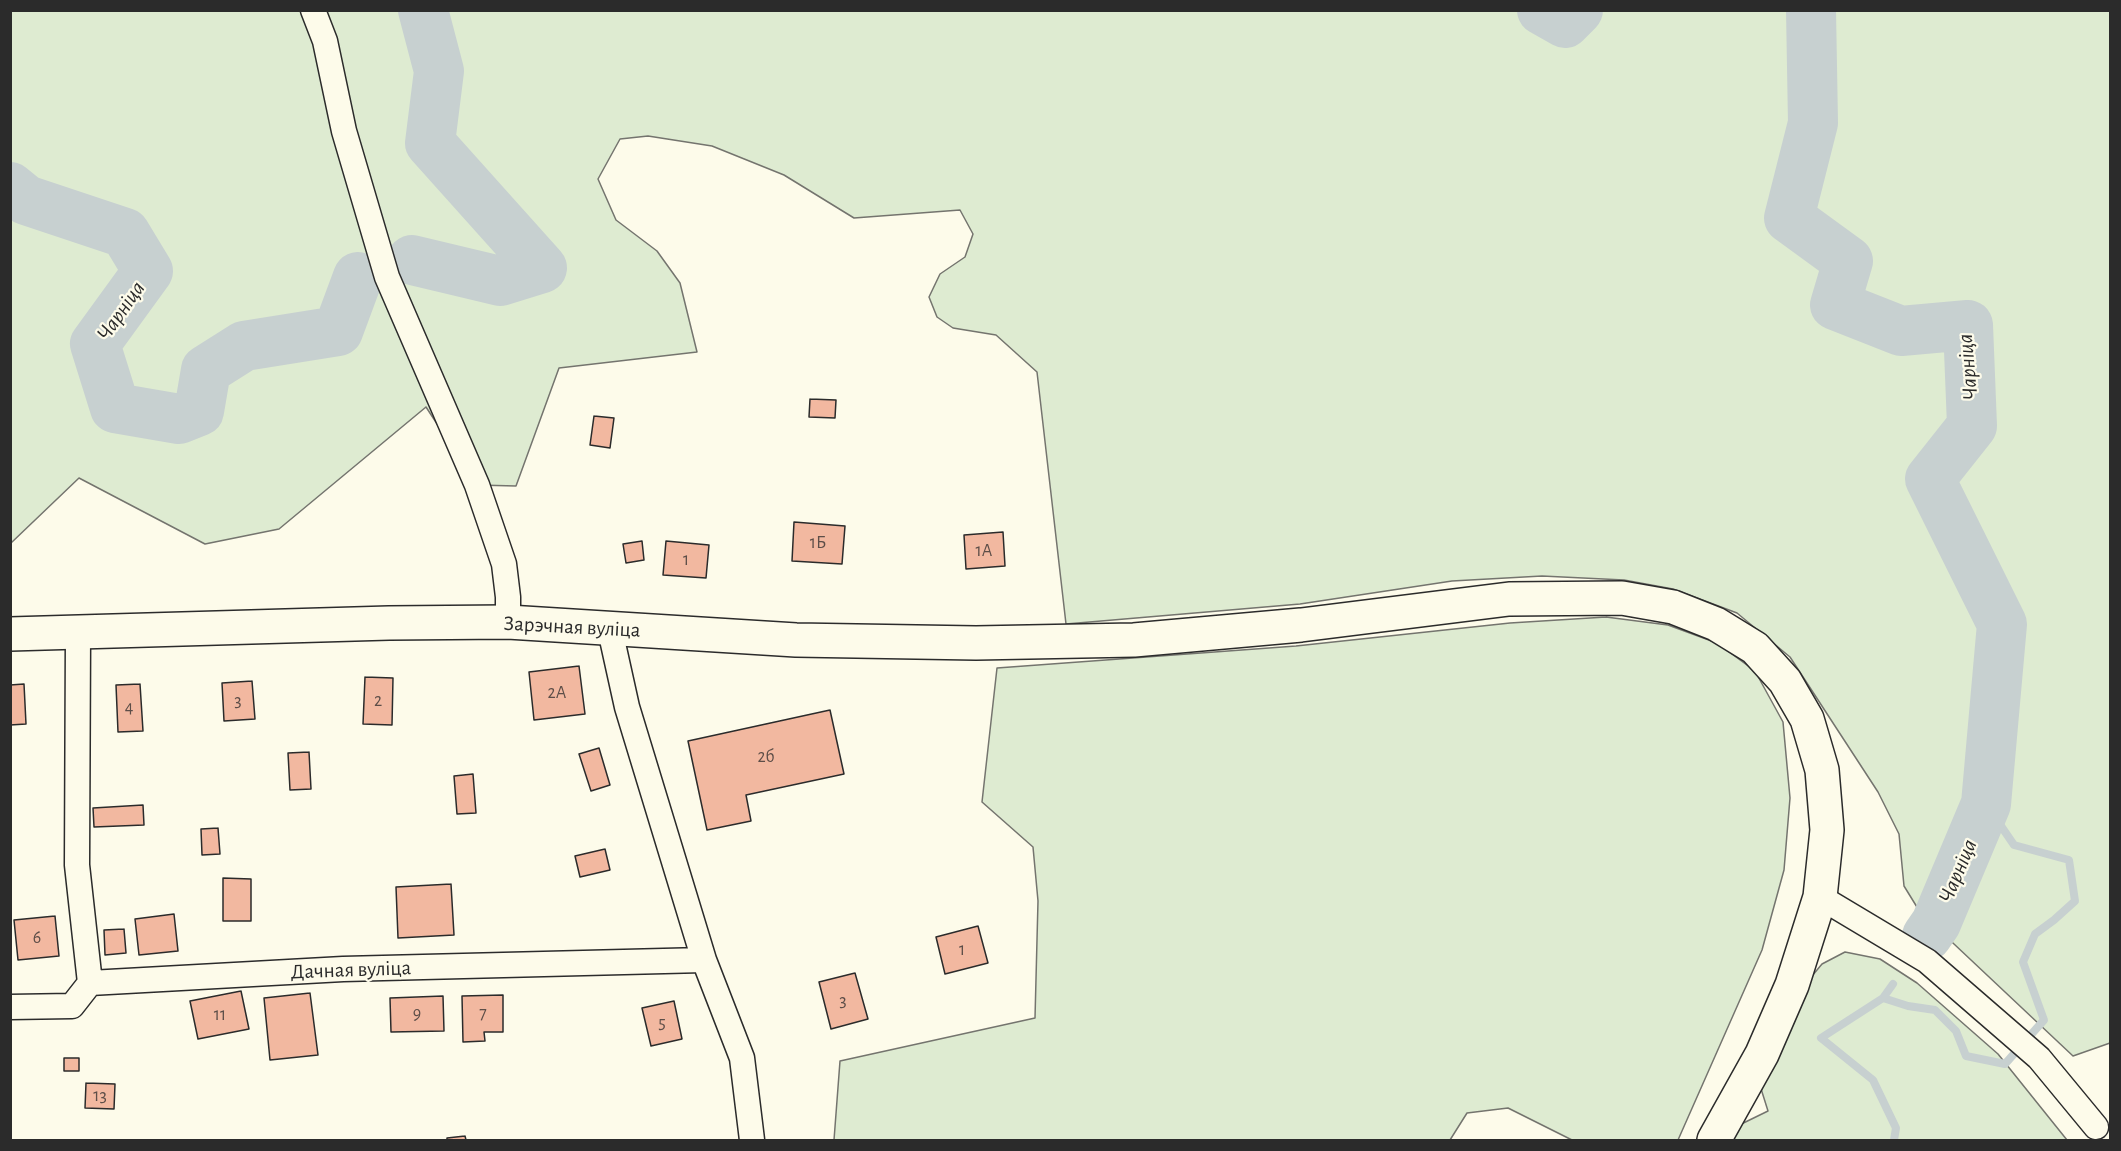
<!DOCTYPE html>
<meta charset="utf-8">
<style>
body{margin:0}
#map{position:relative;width:2121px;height:1151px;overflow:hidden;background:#fdfbea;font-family:"Alegreya Sans",sans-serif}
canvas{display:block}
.frame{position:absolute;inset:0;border:12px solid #2b2b2b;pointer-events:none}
</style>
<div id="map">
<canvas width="2121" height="1151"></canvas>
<div class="frame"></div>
</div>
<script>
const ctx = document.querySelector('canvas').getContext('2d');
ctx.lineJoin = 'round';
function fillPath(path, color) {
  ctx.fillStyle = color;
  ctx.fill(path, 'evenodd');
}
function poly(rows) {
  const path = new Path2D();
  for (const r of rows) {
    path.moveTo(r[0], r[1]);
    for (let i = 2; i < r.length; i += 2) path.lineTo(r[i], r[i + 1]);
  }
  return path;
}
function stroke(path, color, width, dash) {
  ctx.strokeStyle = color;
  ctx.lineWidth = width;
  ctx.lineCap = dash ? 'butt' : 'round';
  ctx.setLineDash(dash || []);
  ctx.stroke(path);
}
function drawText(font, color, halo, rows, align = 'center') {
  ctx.font = font + ' "Alegreya Sans",sans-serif';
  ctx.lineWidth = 4.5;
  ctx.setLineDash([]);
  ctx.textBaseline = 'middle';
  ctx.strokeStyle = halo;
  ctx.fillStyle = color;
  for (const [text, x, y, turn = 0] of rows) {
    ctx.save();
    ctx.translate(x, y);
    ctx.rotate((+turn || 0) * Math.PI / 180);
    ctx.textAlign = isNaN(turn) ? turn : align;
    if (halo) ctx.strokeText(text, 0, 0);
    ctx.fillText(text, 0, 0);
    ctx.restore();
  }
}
const green = poly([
 [11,11,2110,11,2110,1043,2073,1056,1920,912,1904,886,1899,834,1878,792,1790,657,1737,613,1673,589,1624,580,1542,576,1452,581,1300,604,1066,624,1037,372,996,335,953,328,937,317,929,297,940,274,965,257,973,234,960,210,854,218,784,175,712,146,648,136,620,139,598,179,616,220,657,251,680,283,697,352,559,368,516,486,477,485,426,407,279,529,205,544,79,478,11,543,11,11],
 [1606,617,1668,625,1717,643,1755,671,1783,722,1790,798,1784,870,1762,950,1678,1140,1572,1140,1508,1108,1467,1113,1450,1140,834,1140,840,1061,1035,1018,1038,901,1033,847,982,802,997,668,1296,646,1510,623,1606,617],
 [1845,952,1880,959,1917,983,1998,1054,2067,1140,1721,1140,1725,1132,1768,1111,1757,1076,1802,988,1822,964,1845,952]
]);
fillPath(green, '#deebd1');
stroke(green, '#74746e', 1.5);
stroke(poly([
 [1893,984,1883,998,1821,1038,1873,1080,1896,1128,1894,1140],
 [1883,998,1908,1006,1935,1010,1956,1031,1966,1056,2005,1064,2044,1020,2023,962,2035,934,2054,920,2075,901,2069,860,2014,845,1986,804]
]), '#c7d0d0', 8);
stroke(poly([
 [1542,10,1565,23,1578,10],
 [1811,10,1813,123,1789,218,1848,261,1835,305,1901,331,1968,325,1972,426,1930,479,2002,624,1986,804,1936,923,1927,936],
 [10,187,26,200,125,233,148,271,95,344,115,408,179,419,199,411,206,370,244,346,338,331,358,277],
 [412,260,500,281,542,268,430,143,439,71,423,10]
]), '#c7d0d0', 50);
const building = poly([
 [810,399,836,400,835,418,809,417,810,399],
 [594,416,614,418,610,448,590,445,594,416],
 [794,522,845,526,842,564,792,561,794,522],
 [1003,532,1005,566,966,569,964,535,1003,532],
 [642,541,644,560,626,563,623,544,642,541],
 [666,541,709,545,706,578,663,575,666,541],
 [579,666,585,714,534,720,529,672,579,666],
 [365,677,393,678,392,725,363,724,365,677],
 [252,681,255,719,224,721,222,683,252,681],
 [24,684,26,724,10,725,10,685,24,684],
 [140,684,143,731,118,732,116,685,140,684],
 [830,710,844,774,746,795,751,821,707,830,688,741,830,710],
 [599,748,610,785,591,791,579,754,599,748],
 [309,752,311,789,290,790,288,753,309,752],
 [473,774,476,813,457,814,454,776,473,774],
 [143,805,144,825,94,827,93,808,143,805],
 [218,828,220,854,202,855,201,829,218,828],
 [605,849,610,870,580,877,575,856,605,849],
 [223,878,251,879,251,921,223,921,223,878],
 [451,884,454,935,398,938,396,887,451,884],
 [174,914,178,951,139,955,135,919,174,914],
 [55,916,59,956,18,960,14,920,55,916],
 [978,926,988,963,945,974,936,937,978,926],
 [124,929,126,953,105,955,104,930,124,929],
 [855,973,868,1019,831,1029,819,982,855,973],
 [241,991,249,1029,198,1039,190,1001,241,991],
 [310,993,318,1055,270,1060,264,998,310,993],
 [503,995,503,1032,484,1032,485,1041,463,1042,462,996,503,995],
 [443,996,444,1031,391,1032,390,998,443,996],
 [674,1001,682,1039,651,1046,642,1008,674,1001],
 [64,1058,79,1058,79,1071,64,1071,64,1058],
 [86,1083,115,1084,114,1109,85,1108,86,1083],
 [465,1136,466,1140,447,1140,447,1138,465,1136]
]);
fillPath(building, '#f2b8a0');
stroke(building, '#2b2b2b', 1.5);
const street = poly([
 [313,10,325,41,344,131,387,277,477,485,504,564,508,597,508,622],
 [610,630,627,707,704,960,742,1058,752,1140],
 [78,633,77,865,90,983],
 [1820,897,1927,961,2039,1058,2096,1127],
 [10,1007,72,1006,90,983,343,969,704,960]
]);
const secondary = poly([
 [10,634,389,623,508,622,796,640,976,643,1134,640,1301,625,1509,599,1622,598,1673,607,1716,624,1755,648,1785,681,1807,719,1822,770,1827,830,1820,897,1792,985,1762,1054,1714,1140]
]);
stroke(street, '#2b2b2b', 27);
stroke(secondary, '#2b2b2b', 36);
stroke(street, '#fdfbea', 24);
stroke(secondary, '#fdfbea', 33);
drawText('18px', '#5d4e48', null, [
 ["1Б",818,543],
 ["1А",984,551],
 ["1",686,560],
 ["2А",557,693],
 ["3",238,701],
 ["2",378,701],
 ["4",129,708],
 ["2б",766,757],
 ["6",37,938],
 ["1",962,950],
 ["3",843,1001],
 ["9",417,1014],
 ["7",483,1014],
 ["11",220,1015],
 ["5",662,1023],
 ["13",100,1096]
]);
drawText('21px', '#2b2b2b', '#fdfbea', [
 ["Зарэчная вуліца",572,627,3],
 ["Дачная вуліца",351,970,-2]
]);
drawText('italic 22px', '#2b2b2b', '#fdfbea', [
 ["Чарніца",121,311,-55],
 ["Чарніца",1968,367,-95],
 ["Чарніца",1958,871,-67]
]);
</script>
